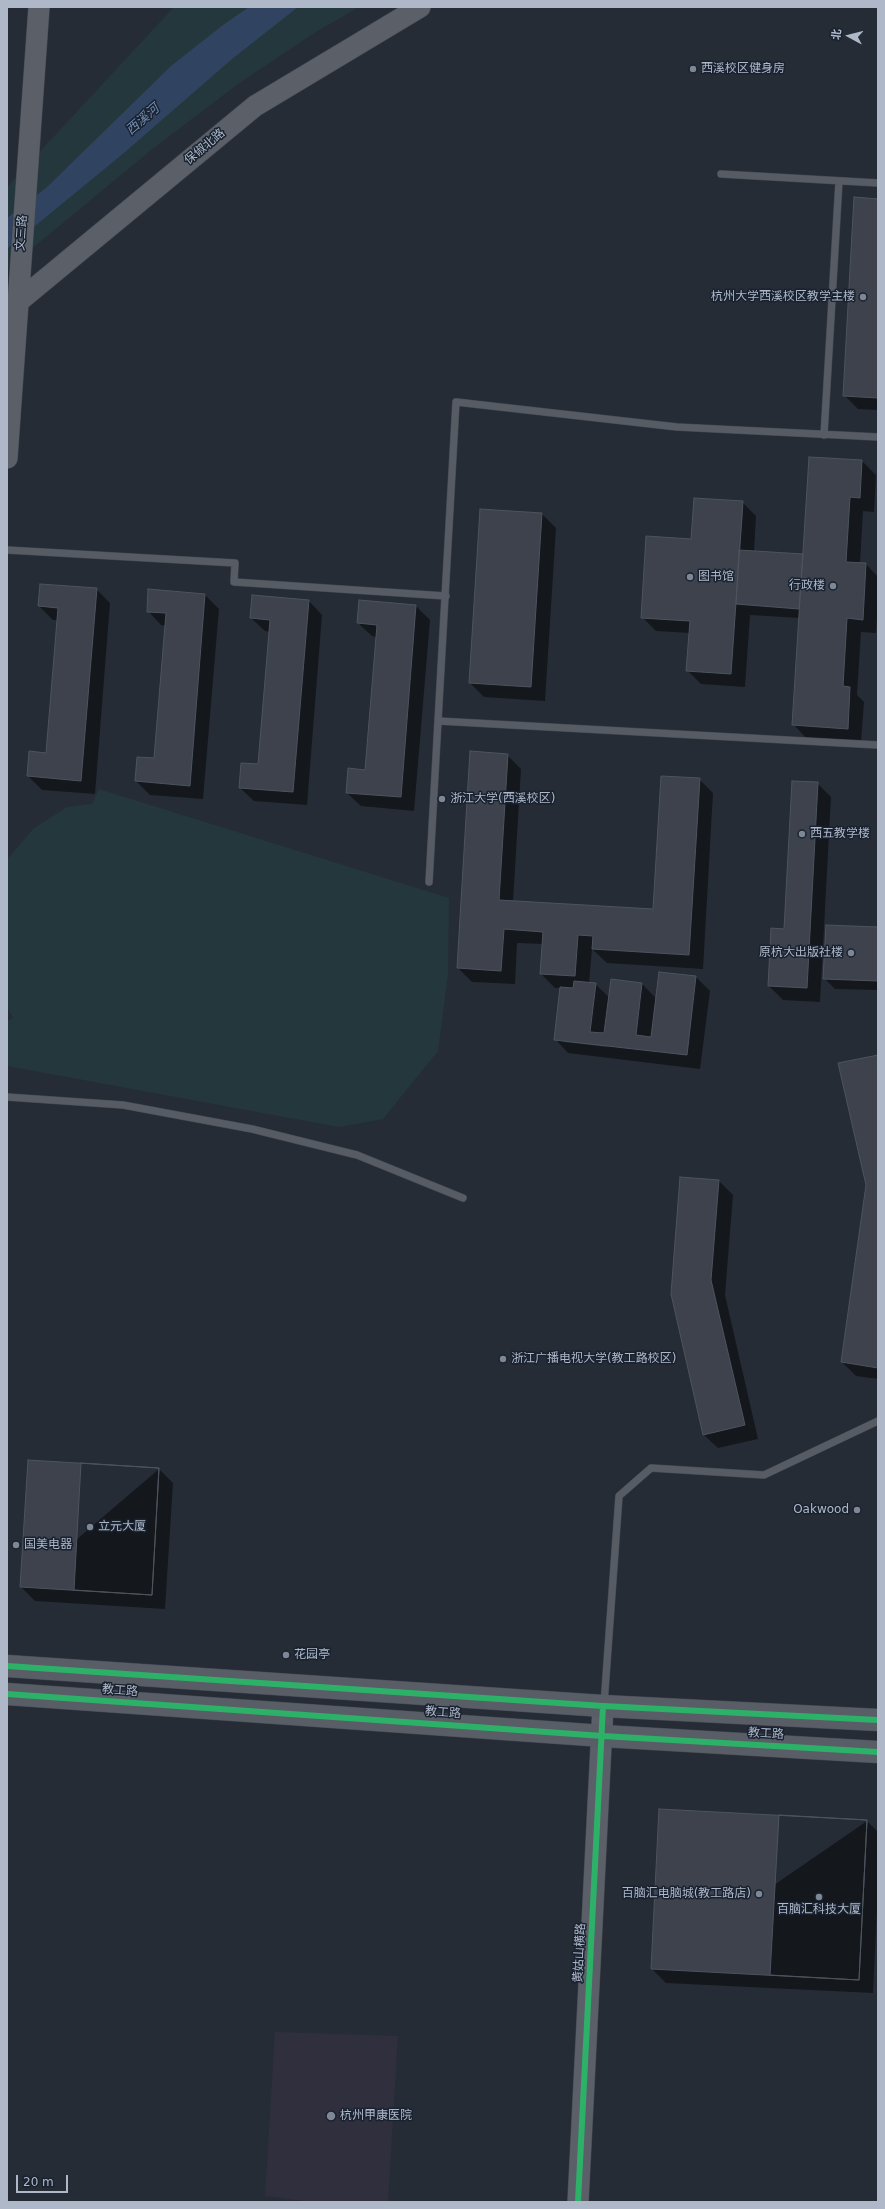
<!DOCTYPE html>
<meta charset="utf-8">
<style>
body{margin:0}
#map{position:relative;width:885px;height:2209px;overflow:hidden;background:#262c36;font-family:"DejaVu Sans","Noto Sans SC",sans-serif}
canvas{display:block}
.frame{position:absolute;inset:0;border:8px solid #aeb8c8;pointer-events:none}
.north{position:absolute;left:829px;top:16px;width:40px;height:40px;-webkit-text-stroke:3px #192230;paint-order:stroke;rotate:277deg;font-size:11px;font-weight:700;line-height:16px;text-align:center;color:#aeb8c8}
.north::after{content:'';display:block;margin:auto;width:14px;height:18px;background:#aeb8c8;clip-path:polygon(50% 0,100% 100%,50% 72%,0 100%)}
.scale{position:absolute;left:16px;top:2175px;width:52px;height:18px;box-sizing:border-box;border:2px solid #aeb8c8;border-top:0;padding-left:5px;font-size:12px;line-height:14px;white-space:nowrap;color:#aeb8c8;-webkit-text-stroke:3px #192230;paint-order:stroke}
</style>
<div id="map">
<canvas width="885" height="2209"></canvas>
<div class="frame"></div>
<div class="north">北</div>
<div class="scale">20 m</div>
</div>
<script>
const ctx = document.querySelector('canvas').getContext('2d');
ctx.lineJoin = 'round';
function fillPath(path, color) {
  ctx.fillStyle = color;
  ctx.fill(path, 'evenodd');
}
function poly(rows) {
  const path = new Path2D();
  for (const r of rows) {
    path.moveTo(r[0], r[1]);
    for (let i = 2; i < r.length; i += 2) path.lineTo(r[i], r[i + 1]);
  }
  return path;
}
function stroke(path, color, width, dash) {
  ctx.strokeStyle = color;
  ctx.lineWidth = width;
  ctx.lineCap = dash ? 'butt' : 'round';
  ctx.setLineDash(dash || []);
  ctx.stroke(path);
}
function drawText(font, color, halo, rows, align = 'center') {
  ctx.font = font + ' "DejaVu Sans","Noto Sans SC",sans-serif';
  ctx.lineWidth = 3;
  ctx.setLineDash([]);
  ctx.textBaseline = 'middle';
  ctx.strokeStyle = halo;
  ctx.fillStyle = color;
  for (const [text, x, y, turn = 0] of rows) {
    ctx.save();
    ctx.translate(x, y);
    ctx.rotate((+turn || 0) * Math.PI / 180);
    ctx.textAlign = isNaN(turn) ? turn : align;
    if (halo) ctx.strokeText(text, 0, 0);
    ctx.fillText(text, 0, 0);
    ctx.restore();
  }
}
fillPath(poly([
 [275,2032,398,2036,388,2202,312,2202,265,2196]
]), '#302f3e');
fillPath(poly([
 [174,7,359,7,316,32,238,84,155,147,7,269,7,187],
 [99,789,449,898,448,974,438,1051,383,1119,339,1127,7,1066,7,1021,13,1018,7,1007,7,860,33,829,67,807,92,804]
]), '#23373c');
fillPath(poly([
 [249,7,298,7,232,59,125,152,7,249,7,218,46,188,171,66,223,25]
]), '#304461');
fillPath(poly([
 [878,200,878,410,858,409,844,395],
 [862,461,876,475,874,512,863,511,860,564,866,564,878,577,878,602,876,633,861,632,857,695,864,702,861,742,807,739,794,725,800,618,750,615,745,687,701,684,687,670,690,633,656,631,642,617,692,540,742,502,756,516,754,552,802,555],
 [741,510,743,510,738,581],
 [481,510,542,514,556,528,545,701,484,697,470,683],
 [96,589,110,603,95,794,42,790,28,776,47,754,58,620,53,620,39,606],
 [205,595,219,609,203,799,150,795,136,781,155,759,166,626,161,625,148,611],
 [309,601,322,615,307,805,254,801,240,788,259,766,270,632,265,631,251,618],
 [416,606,430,620,414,811,361,806,347,793,366,771,377,637,372,636,358,623],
 [507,755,521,769,513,902,653,910,699,779,713,793,703,969,607,963,592,949,589,983,595,984,610,998,642,984,657,999,696,977,710,991,700,1069,568,1053,555,1039,561,988,555,988,541,974,543,944,517,943,515,984,472,982,458,968],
 [565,1040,605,1045,607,1047,564,1042],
 [817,783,831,797,820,1002,783,1000,769,986,785,930],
 [878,928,878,990,835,989,824,978],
 [878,1056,878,1379,856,1376,842,1362,867,1185],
 [719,1181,733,1195,725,1295,758,1439,718,1448,704,1435,672,1294],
 [159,1469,173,1483,165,1609,35,1601,21,1587],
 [867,1821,878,1832,878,1889,873,1993,666,1983,652,1969]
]), '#0007');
const building = poly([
 [854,197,878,199,878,398,843,396,854,197],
 [809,457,862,460,860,498,850,497,846,562,866,563,863,620,847,618,843,686,850,687,848,729,792,725,809,457],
 [694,498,743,501,731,674,686,671,690,621,641,618,646,536,691,539,694,498],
 [480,509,542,513,531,687,469,683,480,509],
 [739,550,803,554,799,609,736,604,739,550],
 [40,584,97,588,81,781,27,776,29,751,46,753,58,608,38,606,40,584],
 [148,589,205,594,190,786,135,781,137,757,154,758,166,613,147,612,148,589],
 [252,595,309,600,293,792,239,788,241,763,258,764,270,620,250,618,252,595],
 [359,600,416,605,401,797,346,793,348,768,365,770,377,625,357,623,359,600],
 [470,751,508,754,499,900,653,909,661,776,700,778,689,955,592,949,593,936,578,935,575,976,540,974,543,932,504,929,501,971,457,968,470,751],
 [792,781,818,782,807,988,768,986,771,928,784,929,792,781],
 [826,925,878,927,878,981,823,979,826,925],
 [659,972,696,976,687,1055,554,1040,560,987,573,988,574,981,596,983,590,1032,604,1033,611,979,642,983,636,1035,651,1037,659,972],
 [878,1055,878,1368,841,1362,866,1185,838,1063,878,1055],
 [680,1177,719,1180,711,1280,745,1425,703,1435,671,1294,680,1177],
 [28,1460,159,1468,152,1595,20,1587,28,1460],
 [81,1463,159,1468,152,1595,74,1590,81,1463],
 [659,1809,867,1820,859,1980,651,1969,659,1809],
 [779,1815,867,1820,859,1980,770,1975,779,1815]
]);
fillPath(building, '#3d424c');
stroke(building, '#4d545e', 1);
const lane = poly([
 [721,174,878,183],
 [824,435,839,181],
 [878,437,677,427,456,402,438,721,878,745],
 [7,550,235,563,234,582,446,596],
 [429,882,438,721],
 [7,1097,123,1105,252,1129,357,1155,463,1198],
 [604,1704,619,1496,651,1468,764,1475,878,1421]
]);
const secondary = poly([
 [7,311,255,106,420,7],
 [7,458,39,7],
 [578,2202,603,1706]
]);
const primary = poly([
 [7,1666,603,1706,878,1720],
 [7,1694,603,1736,878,1752]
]);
stroke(lane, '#42474e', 8);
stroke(secondary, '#42474e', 22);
stroke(primary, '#434952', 23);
stroke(lane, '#565b64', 7);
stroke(secondary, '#5a5f68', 21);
stroke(primary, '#585d66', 22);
stroke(poly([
 [7,1666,603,1706,878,1720],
 [7,1694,603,1736,878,1752],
 [578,2202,603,1706]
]), '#2db169', 6);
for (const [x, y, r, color] of [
 [693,69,4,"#7e8795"],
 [863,297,4,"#7e8795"],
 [690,577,4,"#7e8795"],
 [833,586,4,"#7e8795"],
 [442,799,4,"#7e8795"],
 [802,834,4,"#7e8795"],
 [851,953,4,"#7e8795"],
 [503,1359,4,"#7e8795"],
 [857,1510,4,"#7e8795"],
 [90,1527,4,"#7e8795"],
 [16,1545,4,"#7e8795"],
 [286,1655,4,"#7e8795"],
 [759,1894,4,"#7e8795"],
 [819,1897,4,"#7e8795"],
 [331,2116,5,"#7e8795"]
]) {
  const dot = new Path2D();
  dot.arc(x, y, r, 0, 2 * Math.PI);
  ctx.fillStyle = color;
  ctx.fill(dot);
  stroke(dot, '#192230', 1.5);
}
drawText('12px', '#aeb8c8', '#192230', [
 ["西溪校区健身房",701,69],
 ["杭州大学西溪校区教学主楼",855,297,"right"],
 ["图书馆",698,577],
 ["行政楼",825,586,"right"],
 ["浙江大学(西溪校区)",450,799],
 ["西五教学楼",810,834],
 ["原杭大出版社楼",843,953,"right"],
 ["浙江广播电视大学(教工路校区)",511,1359],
 ["Oakwood",849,1510,"right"],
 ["立元大厦",98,1527],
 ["国美电器",24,1545],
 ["花园亭",294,1655],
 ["百脑汇电脑城(教工路店)",751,1894,"right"],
 ["百脑汇科技大厦",819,1910,"center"],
 ["杭州甲康医院",340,2116]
], 'left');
drawText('12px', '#aeb8c8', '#192230', [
 ["保俶北路",205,147,-40],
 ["文三路",22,233,-86],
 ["教工路",120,1691,4],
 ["教工路",443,1713,4],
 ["教工路",766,1734,3],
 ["黄姑山横路",580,1953,-87]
]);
drawText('italic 13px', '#748eb2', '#192230', [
 ["西溪河",143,120,-41]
]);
</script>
